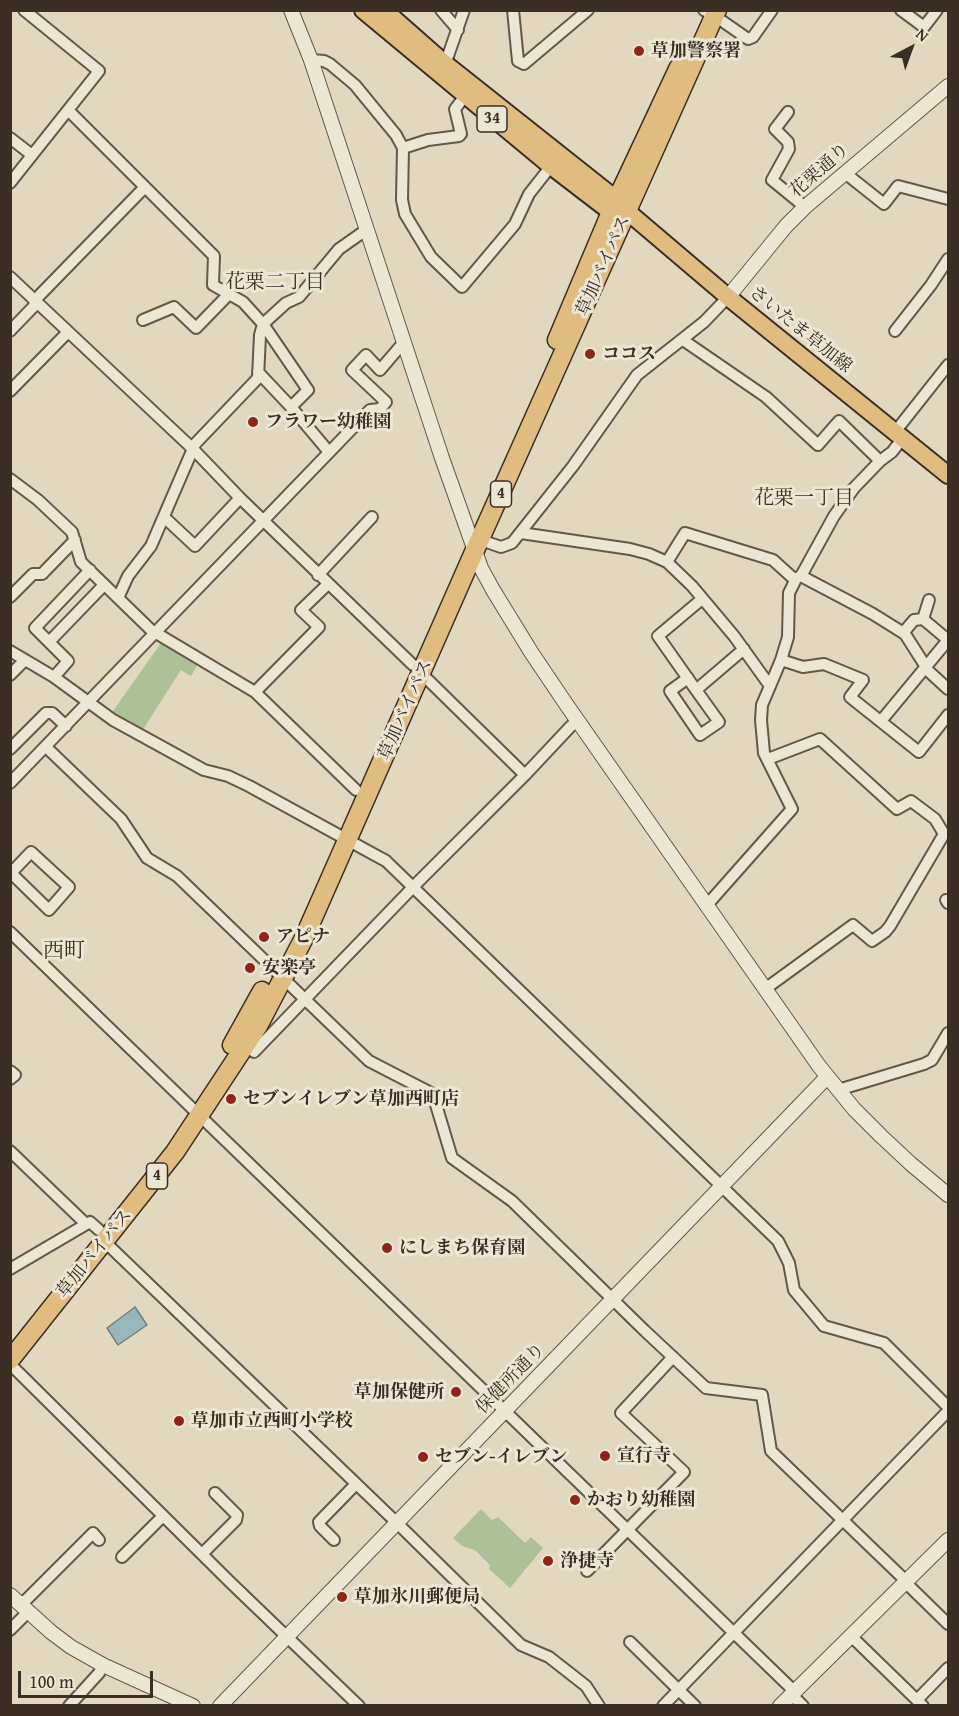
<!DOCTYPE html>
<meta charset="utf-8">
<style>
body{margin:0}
#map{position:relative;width:959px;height:1716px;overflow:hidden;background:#e1d8bf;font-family:"Gentium Book Plus",serif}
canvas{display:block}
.frame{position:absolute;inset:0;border:12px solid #3b2e25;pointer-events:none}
.north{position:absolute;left:881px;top:18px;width:60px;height:60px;-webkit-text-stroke:4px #ece6d5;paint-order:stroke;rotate:41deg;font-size:16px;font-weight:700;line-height:24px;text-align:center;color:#3b2e25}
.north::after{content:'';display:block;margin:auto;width:21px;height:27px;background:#3b2e25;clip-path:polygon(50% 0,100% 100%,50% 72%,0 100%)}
.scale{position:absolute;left:18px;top:1671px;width:135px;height:27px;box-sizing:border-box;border:3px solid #3b2e25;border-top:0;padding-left:8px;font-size:18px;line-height:21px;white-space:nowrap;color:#3b2e25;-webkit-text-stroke:4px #ece6d5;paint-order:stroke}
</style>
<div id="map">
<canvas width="959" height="1716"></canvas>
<div class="frame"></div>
<div class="north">N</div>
<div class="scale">100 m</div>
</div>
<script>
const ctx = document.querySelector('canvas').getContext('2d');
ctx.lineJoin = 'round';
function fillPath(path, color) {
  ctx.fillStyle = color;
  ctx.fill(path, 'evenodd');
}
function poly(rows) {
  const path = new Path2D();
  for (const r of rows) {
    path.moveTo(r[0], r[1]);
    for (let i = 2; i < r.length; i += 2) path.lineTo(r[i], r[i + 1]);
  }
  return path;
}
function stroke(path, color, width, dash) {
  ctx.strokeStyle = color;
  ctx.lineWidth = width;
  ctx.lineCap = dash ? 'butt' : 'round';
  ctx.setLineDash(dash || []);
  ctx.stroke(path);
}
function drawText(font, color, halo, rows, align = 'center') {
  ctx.font = font + ' "Gentium Book Plus","Noto Serif JP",serif';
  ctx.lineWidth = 6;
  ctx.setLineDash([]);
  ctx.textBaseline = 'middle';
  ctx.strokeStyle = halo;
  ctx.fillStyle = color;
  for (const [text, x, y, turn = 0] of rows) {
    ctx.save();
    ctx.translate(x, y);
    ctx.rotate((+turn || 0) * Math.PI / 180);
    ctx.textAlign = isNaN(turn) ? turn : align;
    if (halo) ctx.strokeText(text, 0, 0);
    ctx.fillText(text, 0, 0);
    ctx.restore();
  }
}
fillPath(poly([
 [163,640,199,662,191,676,181,670,142,731,111,714],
 [481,1509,492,1520,498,1517,525,1543,531,1537,543,1548,510,1588,489,1569,490,1565,475,1550,462,1546,453,1538]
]), '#aec096');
const water = poly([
 [135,1307,147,1325,118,1345,107,1328,135,1307]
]);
fillPath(water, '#98b7bc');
stroke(water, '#738080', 1.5);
const minor = poly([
 [441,10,458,30],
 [513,10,518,61,524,64,588,10],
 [704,10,715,16,748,39,753,37,772,10],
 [901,10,924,27,937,10],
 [311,60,324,61,330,64,355,85,396,135,403,148,402,200,405,214,431,257,462,287,515,224,529,194,551,166],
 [443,62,448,56,464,10],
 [69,111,214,256,213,285,243,302,263,324,308,390,291,407],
 [788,112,775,129,788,142,789,149,772,180,805,207],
 [10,138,32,155],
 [403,148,428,140,459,136,461,134,455,109,465,96],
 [845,173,884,204,898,186,948,199],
 [10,183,99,71,24,10],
 [10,277,193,449,240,498,413,665],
 [34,301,144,188],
 [143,320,174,307,196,328,229,294],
 [10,331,37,303],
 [895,331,931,285,948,259],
 [683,340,766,397,818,445,839,421,880,461],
 [258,372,291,407,329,452],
 [10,391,68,332],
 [895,432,948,365],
 [10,479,38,500,72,532,81,562,151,630,255,692,356,790],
 [164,517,195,546,240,498],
 [521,533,630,549,649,554,667,562,692,586,734,636,770,686],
 [475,538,501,547,512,543,573,466,637,375,704,322,728,297],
 [667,562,685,533,773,560,794,579],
 [318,575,372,517],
 [801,576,873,614,905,634,926,667],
 [10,597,33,574,42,574,75,540],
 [118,598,128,576,151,546,195,444,258,378,260,335,263,324,286,303,299,297,339,249,366,230],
 [929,600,923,619,948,640],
 [903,633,914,620,923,619],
 [49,642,104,585],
 [10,651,54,677,113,720,204,770,228,776,249,786,386,861,778,1241,789,1263,794,1290,824,1326,884,1343,948,1407],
 [781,660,803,667,824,664,863,680,850,697,919,752,948,715],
 [925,668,948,689],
 [422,674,525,775],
 [10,675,25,660],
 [54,677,68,661,35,628,90,570],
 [688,678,670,691,700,735,719,722,696,690,658,636,702,599],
 [696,690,744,649],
 [255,692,319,627,301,610,328,584],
 [881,721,948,640],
 [46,747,121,819,147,858,177,876,369,1061,429,1092,434,1098,452,1158,512,1201,645,1331,706,1388,762,1395,771,1451,906,1581],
 [10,749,46,713,52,713,66,726],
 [10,783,370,410,380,409,386,402,352,370,366,355,380,370,404,342],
 [10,874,11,873,31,852,69,887,49,910,11,873],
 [946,900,948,903],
 [707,905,792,809,764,753,761,720,762,705,781,660,788,637,789,593,795,581,794,579,801,576,834,516,854,488,880,461,892,452,903,438],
 [10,932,794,1691],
 [765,989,853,925,872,941,885,932,890,926,944,834,935,819,911,801,897,809,820,739,768,759],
 [254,1052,418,882,525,775,571,726,578,721],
 [10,1071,15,1075,10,1079],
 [838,1090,924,1064,932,1060,948,1033],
 [10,1151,86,1224],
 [105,1242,397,1523,521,1645,549,1657,586,1686,599,1706],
 [10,1269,90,1222,99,1230],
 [10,1364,231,1583,359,1706],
 [334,1540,320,1526,319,1522,356,1484],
 [202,1554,236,1520,237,1515,215,1493],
 [122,1557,163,1516],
 [587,1571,684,1472,621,1413,673,1357],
 [905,1582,948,1624],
 [21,1605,93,1533,99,1540],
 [10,1630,28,1612],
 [851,1636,923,1706],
 [630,1642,695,1706],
 [791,1694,803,1706],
 [917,1700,948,1668],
 [69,1706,99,1673,103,1665],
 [663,1706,948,1411]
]);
const tertiary = poly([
 [291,10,311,60,442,458,481,568,493,590,531,652,566,704,819,1066,854,1109,881,1136,911,1164,948,1195],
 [728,297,786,226,805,207,948,86],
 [10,1595,51,1632,71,1647,103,1665,193,1706],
 [220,1706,827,1077],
 [780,1706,948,1540]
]);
const primary = poly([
 [363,10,551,166,611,212,624,212],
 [384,10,443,62,617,200,628,212,728,297,948,475]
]);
const trunk = poly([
 [557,340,611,212,679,67],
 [232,1045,262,991],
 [10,1360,175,1152,258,1026,304,938,475,550,717,10]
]);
stroke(minor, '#64584c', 14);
stroke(tertiary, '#64584c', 16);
stroke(primary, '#3b2e25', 20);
stroke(trunk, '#3b2e25', 21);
stroke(minor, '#ece6d5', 10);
stroke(tertiary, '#ece6d5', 14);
stroke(primary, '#e0bc80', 16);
stroke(trunk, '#e0bc80', 18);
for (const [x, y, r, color] of [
 [639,51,6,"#8f2418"],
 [590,354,6,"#8f2418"],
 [253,422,6,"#8f2418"],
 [264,937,6,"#8f2418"],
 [250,968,6,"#8f2418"],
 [231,1099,6,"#8f2418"],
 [387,1248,6,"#8f2418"],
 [456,1392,6,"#8f2418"],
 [179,1421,6,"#8f2418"],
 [605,1456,6,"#8f2418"],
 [423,1457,6,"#8f2418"],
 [575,1500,6,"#8f2418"],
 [548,1561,6,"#8f2418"],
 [342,1597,6,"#8f2418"]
]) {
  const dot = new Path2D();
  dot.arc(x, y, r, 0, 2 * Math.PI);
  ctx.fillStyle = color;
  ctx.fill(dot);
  stroke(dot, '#ece6d5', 2);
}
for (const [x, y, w] of [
 [492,119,30],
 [501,494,21],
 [157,1176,21]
]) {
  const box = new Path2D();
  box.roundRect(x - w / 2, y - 13, w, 26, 4.5);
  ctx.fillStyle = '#ece6d5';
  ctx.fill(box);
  stroke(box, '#3b2e25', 1.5);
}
drawText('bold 16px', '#3b2e25', null, [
 ["34",492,119],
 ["4",501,494],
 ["4",157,1176]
]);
drawText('bold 18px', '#3b2e25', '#ece6d5', [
 ["草加警察署",651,51],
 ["ココス",602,354],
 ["フラワー幼稚園",265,422],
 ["アピナ",276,937],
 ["安楽亭",262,968],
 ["セブンイレブン草加西町店",243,1099],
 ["にしまち保育園",399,1248],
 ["草加保健所",444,1392,"right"],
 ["草加市立西町小学校",191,1421],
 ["宣行寺",617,1456],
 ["セブン-イレブン",435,1457],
 ["かおり幼稚園",587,1500],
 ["浄捷寺",560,1561],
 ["草加氷川郵便局",354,1597]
], 'left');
drawText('18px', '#3b2e25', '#ece6d5', [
 ["花栗通り",820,171,-41],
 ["草加バイパス",604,266,-66],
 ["さいたま草加線",800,330,39],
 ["草加バイパス",406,710,-66],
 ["草加バイパス",95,1254,-51],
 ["保健所通り",511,1379,-46]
]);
drawText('20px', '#3b2e25', '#ece6d5', [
 ["花栗二丁目",275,283],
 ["花栗一丁目",804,499]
]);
drawText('21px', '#3b2e25', '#ece6d5', [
 ["西町",64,952]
]);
</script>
